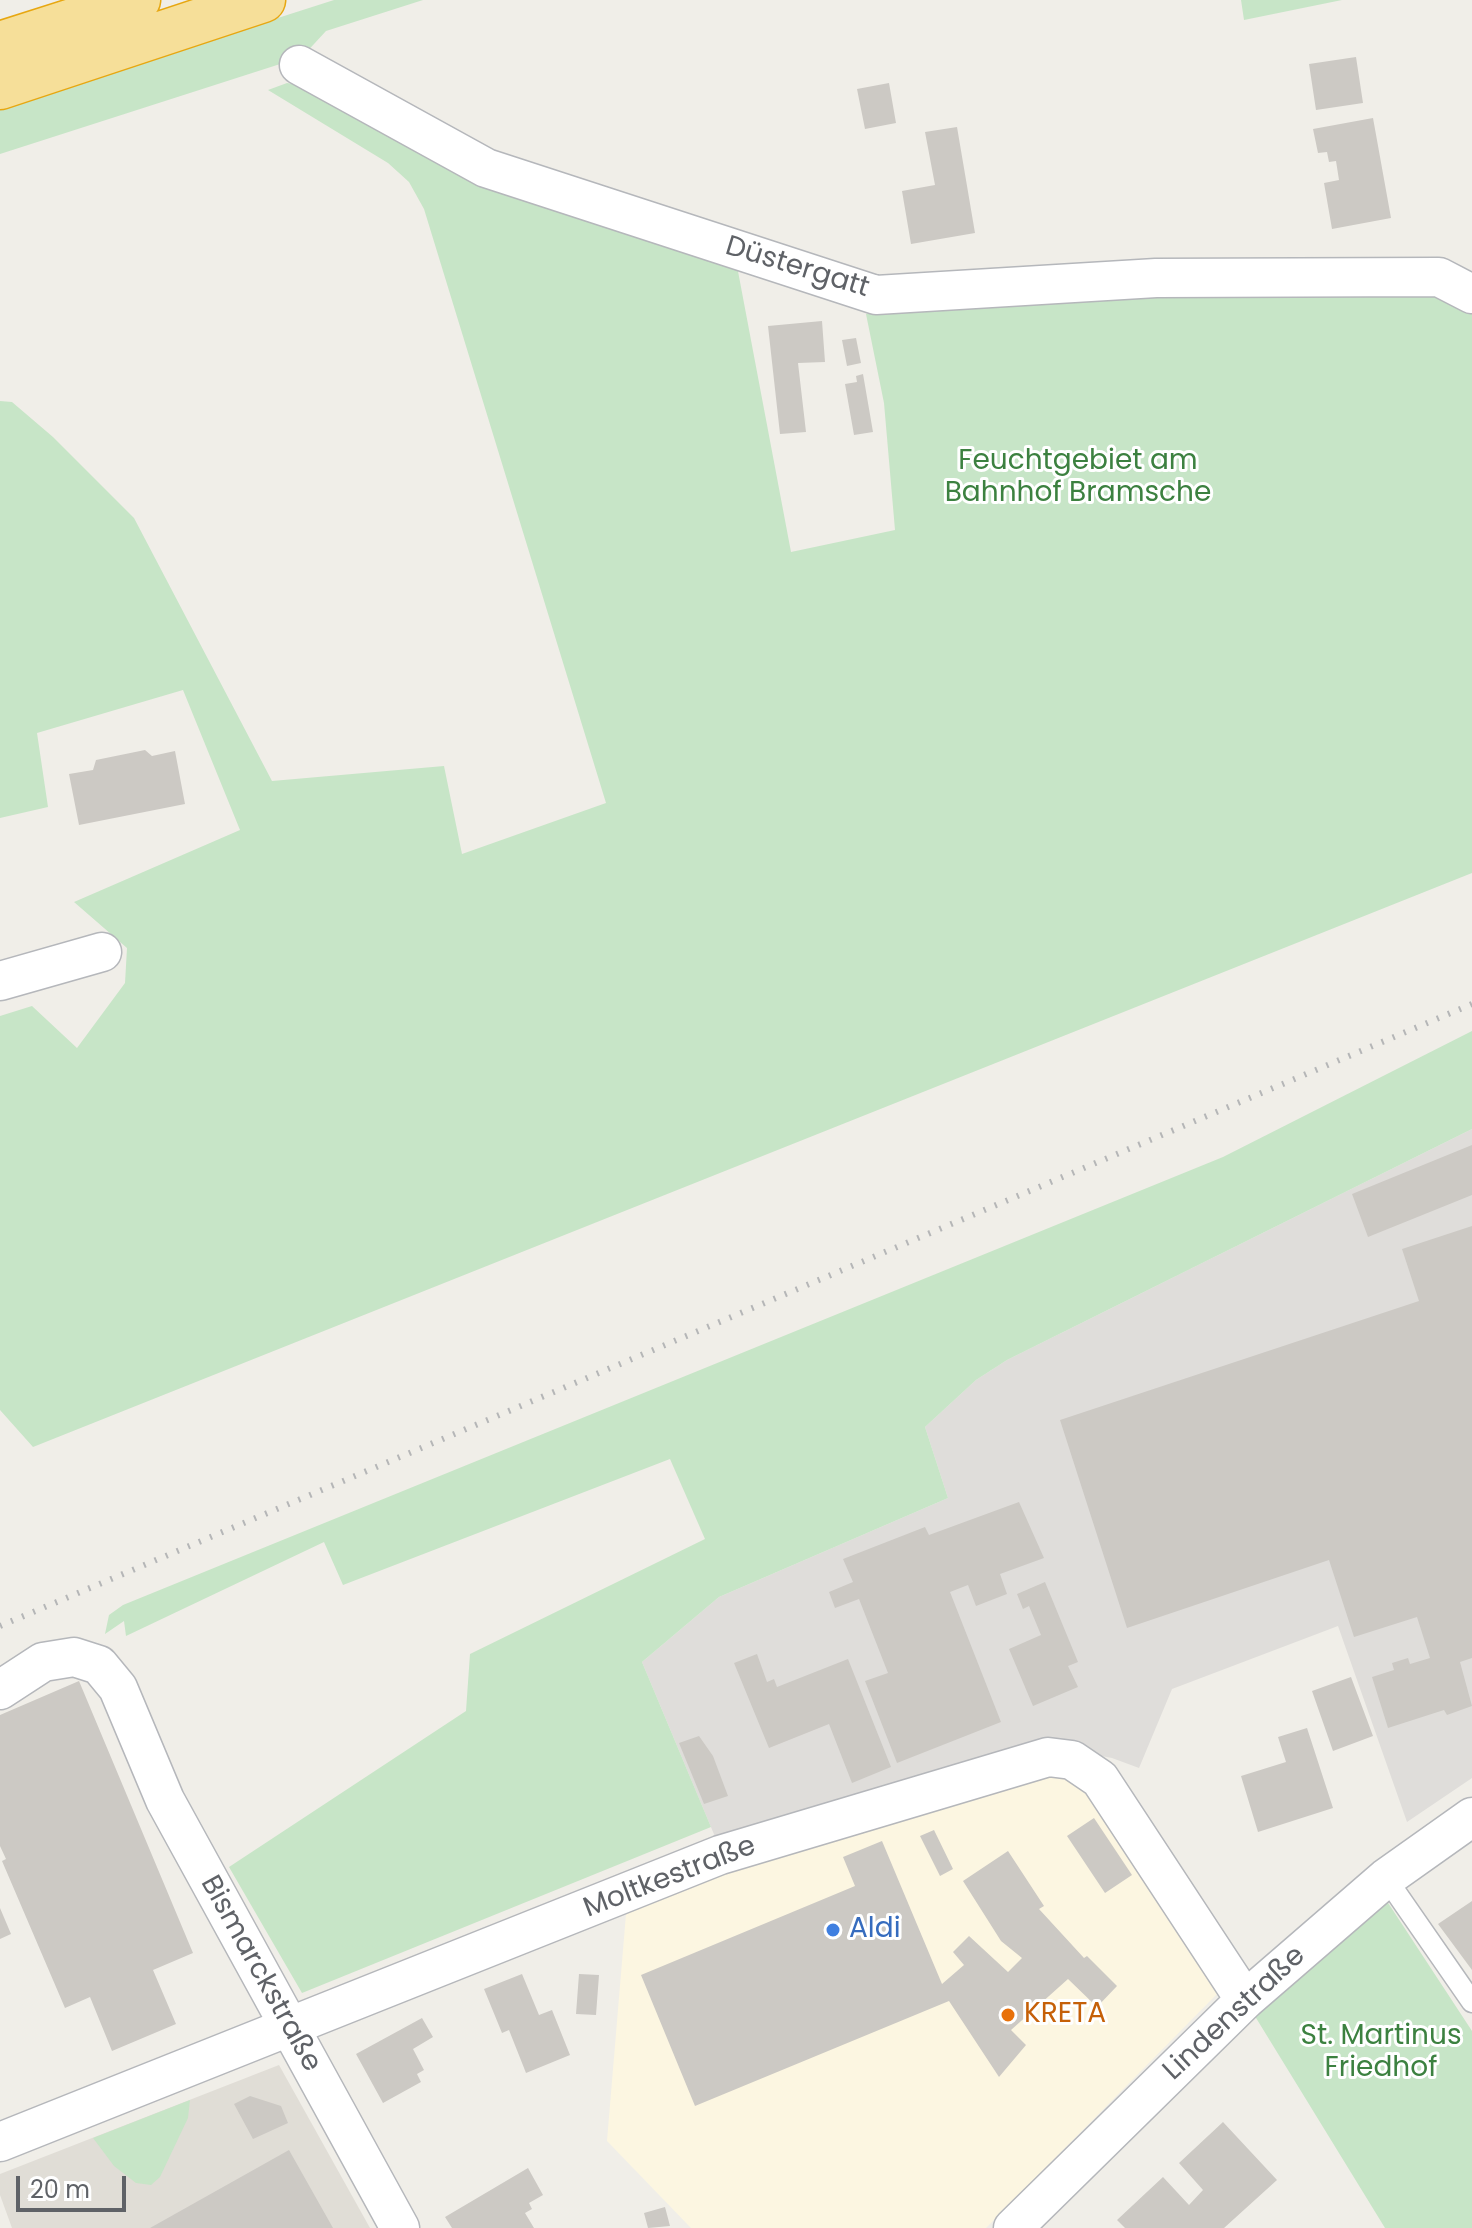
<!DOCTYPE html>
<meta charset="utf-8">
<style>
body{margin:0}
#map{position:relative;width:1472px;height:2228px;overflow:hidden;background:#f0eee8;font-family:Poppins,sans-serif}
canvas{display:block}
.scale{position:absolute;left:16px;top:2176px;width:110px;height:36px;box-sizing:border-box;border:4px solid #5f6267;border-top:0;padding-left:10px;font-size:24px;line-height:28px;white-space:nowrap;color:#5f6267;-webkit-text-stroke:6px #fff;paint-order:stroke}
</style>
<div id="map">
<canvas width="1472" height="2228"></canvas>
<div class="scale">20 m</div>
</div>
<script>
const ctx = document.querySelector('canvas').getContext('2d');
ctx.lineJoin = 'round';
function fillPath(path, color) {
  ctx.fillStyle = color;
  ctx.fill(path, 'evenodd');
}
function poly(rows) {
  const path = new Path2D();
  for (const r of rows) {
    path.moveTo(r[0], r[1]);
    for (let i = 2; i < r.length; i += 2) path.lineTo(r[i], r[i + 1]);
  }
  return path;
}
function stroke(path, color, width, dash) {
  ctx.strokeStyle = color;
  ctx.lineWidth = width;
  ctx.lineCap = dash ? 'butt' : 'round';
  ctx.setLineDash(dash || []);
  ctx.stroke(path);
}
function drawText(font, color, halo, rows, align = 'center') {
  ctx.font = font + ' Poppins,sans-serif';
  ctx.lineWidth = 6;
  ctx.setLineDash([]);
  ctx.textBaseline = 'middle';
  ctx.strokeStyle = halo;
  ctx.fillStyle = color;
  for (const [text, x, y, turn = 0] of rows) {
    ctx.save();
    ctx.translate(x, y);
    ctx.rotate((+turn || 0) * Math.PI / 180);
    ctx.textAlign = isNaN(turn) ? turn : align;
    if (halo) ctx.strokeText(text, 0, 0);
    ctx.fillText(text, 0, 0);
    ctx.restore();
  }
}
fillPath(poly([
 [1073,1774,1220,1991,986,2228,691,2228,607,2141,626,1914,726,1873,1047,1778]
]), '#fcf6e1');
fillPath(poly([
 [1472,1129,1472,1778,1407,1822,1338,1626,1172,1689,1139,1768,1112,1758,1047,1746,716,1839,642,1662,719,1597,948,1498,925,1427,976,1380,1007,1360]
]), '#dfddda');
fillPath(poly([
 [279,2065,370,2228,12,2228,0,2195,0,2174]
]), '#e0ddd6');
fillPath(poly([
 [334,0,423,0,326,31,302,57,0,154,0,107],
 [1241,0,1342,0,1244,20],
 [287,83,310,87,737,266,791,552,895,530,884,403,866,314,1079,298,1419,289,1472,310,1472,873,33,1447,0,1410,0,1016,32,1006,77,1048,125,983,127,948,74,902,240,830,183,690,37,733,48,807,0,818,0,401,12,402,53,437,134,518,272,781,444,766,462,854,606,803,424,209,409,182,388,163,268,90],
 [1472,1031,1472,1129,1007,1360,976,1380,925,1427,948,1498,719,1597,642,1662,711,1827,302,1993,229,1867,466,1711,470,1654,705,1539,670,1459,343,1585,324,1542,126,1636,124,1621,105,1634,109,1615,123,1605,1223,1157],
 [1377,1886,1472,2031,1472,2228,1385,2228,1245,2000],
 [190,2100,188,2118,160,2177,151,2185,136,2183,114,2166,93,2138]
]), '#c7e5c7');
fillPath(poly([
 [1356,57,1363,103,1316,110,1309,64],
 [889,83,896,123,865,129,857,89],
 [1373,118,1391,218,1332,229,1324,183,1339,180,1336,161,1329,162,1327,152,1318,153,1313,129],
 [957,127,975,233,911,244,902,191,935,185,925,132],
 [822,321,825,362,798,363,806,432,780,434,768,326],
 [856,338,861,363,847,366,842,340],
 [863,374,873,432,854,435,845,384,857,382,856,376],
 [145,750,152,756,175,751,185,804,79,825,69,774,93,770,96,760],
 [1472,1145,1472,1195,1368,1237,1352,1194],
 [1472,1226,1472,1658,1460,1662,1472,1706,1447,1715,1444,1710,1388,1728,1372,1677,1394,1670,1392,1663,1408,1658,1410,1664,1430,1658,1417,1617,1354,1637,1329,1560,1127,1628,1060,1420,1419,1301,1402,1249],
 [1019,1502,1044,1558,1000,1574,1007,1594,976,1606,968,1585,950,1592,1001,1722,897,1763,865,1681,888,1673,859,1599,835,1608,829,1592,853,1582,843,1559,925,1527,929,1535],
 [1045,1582,1078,1662,1068,1666,1078,1687,1033,1706,1009,1649,1041,1635,1029,1606,1023,1609,1017,1594],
 [757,1654,767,1682,774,1679,777,1687,848,1659,891,1767,852,1783,829,1724,769,1748,734,1663],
 [1351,1677,1373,1736,1333,1751,1312,1691],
 [79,1681,193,1953,153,1970,176,2024,112,2051,90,1997,65,2008,2,1861,6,1859,0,1846,0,1715],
 [1307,1728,1333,1808,1258,1832,1241,1776,1286,1762,1278,1737],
 [699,1736,713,1756,728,1796,704,1804,679,1743],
 [1094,1818,1132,1875,1105,1893,1067,1836],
 [934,1830,953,1869,940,1876,920,1836],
 [882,1841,942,1984,964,1965,953,1952,969,1936,1008,1972,1022,1958,1001,1941,963,1881,1008,1851,1044,1906,1039,1909,1084,1958,1087,1956,1117,1986,1097,2007,1068,1979,1011,2030,1026,2045,999,2077,949,2001,695,2106,641,1975,855,1886,843,1857],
 [1472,1901,1472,1970,1438,1924],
 [0,1908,11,1934,0,1939],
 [522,1974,539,2015,552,2010,570,2055,526,2073,509,2030,502,2033,484,1989],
 [579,1974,599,1975,596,2015,576,2014],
 [422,2018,433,2037,413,2049,424,2070,417,2074,421,2082,383,2103,356,2054],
 [250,2096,281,2106,288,2123,253,2139,234,2104],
 [1223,2122,1277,2180,1224,2228,1125,2228,1117,2220,1163,2177,1189,2205,1203,2190,1179,2163],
 [289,2150,333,2228,150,2228],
 [528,2168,543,2195,529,2203,532,2209,525,2213,534,2228,452,2228,445,2217],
 [665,2207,670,2226,648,2228,644,2213]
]), '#ccc9c4');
const lane = poly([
 [1386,1878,1472,2002]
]);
const street = poly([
 [299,65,486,168,876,295,1156,278,1439,277,1472,294],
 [0,981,102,952],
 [0,1690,43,1662,74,1657,99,1665,118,1688,165,1800,400,2228],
 [0,2142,720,1855,1048,1757,1072,1760,1100,1779,1245,2000],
 [1013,2228,1245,2000,1386,1878,1472,1817]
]);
const highway = poly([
 [0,44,138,0],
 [0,87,263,0]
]);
stroke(lane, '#b5b7bb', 23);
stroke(street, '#b5b7bb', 41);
stroke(highway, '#e7a711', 47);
stroke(lane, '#fff', 20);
stroke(street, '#fff', 38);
stroke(highway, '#f6df99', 44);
stroke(poly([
 [0,1626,1472,1004]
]), '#b5b6b7', 6, [2, 10]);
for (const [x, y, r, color] of [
 [833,1930,8,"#3f7fe0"],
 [1008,2015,8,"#e8710a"]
]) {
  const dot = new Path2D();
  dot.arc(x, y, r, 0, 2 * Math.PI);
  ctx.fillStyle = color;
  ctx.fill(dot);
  stroke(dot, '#fff', 3);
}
drawText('28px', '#5f6267', '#fff', [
 ["Düstergatt",797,268,17],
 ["Moltkestraße",670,1878,-21],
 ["Bismarckstraße",260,1974,61],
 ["Lindenstraße",1235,2014,-43]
]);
drawText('28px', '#3c8140', '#fff', [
 ["Feuchtgebiet am",1078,462],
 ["Bahnhof Bramsche",1078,494],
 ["St. Martinus",1381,2037],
 ["Friedhof",1381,2069]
]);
drawText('28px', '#366cbe', '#fff', [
 ["Aldi",849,1930]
], 'left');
drawText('28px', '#c56008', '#fff', [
 ["KRETA",1024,2015]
], 'left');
</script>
